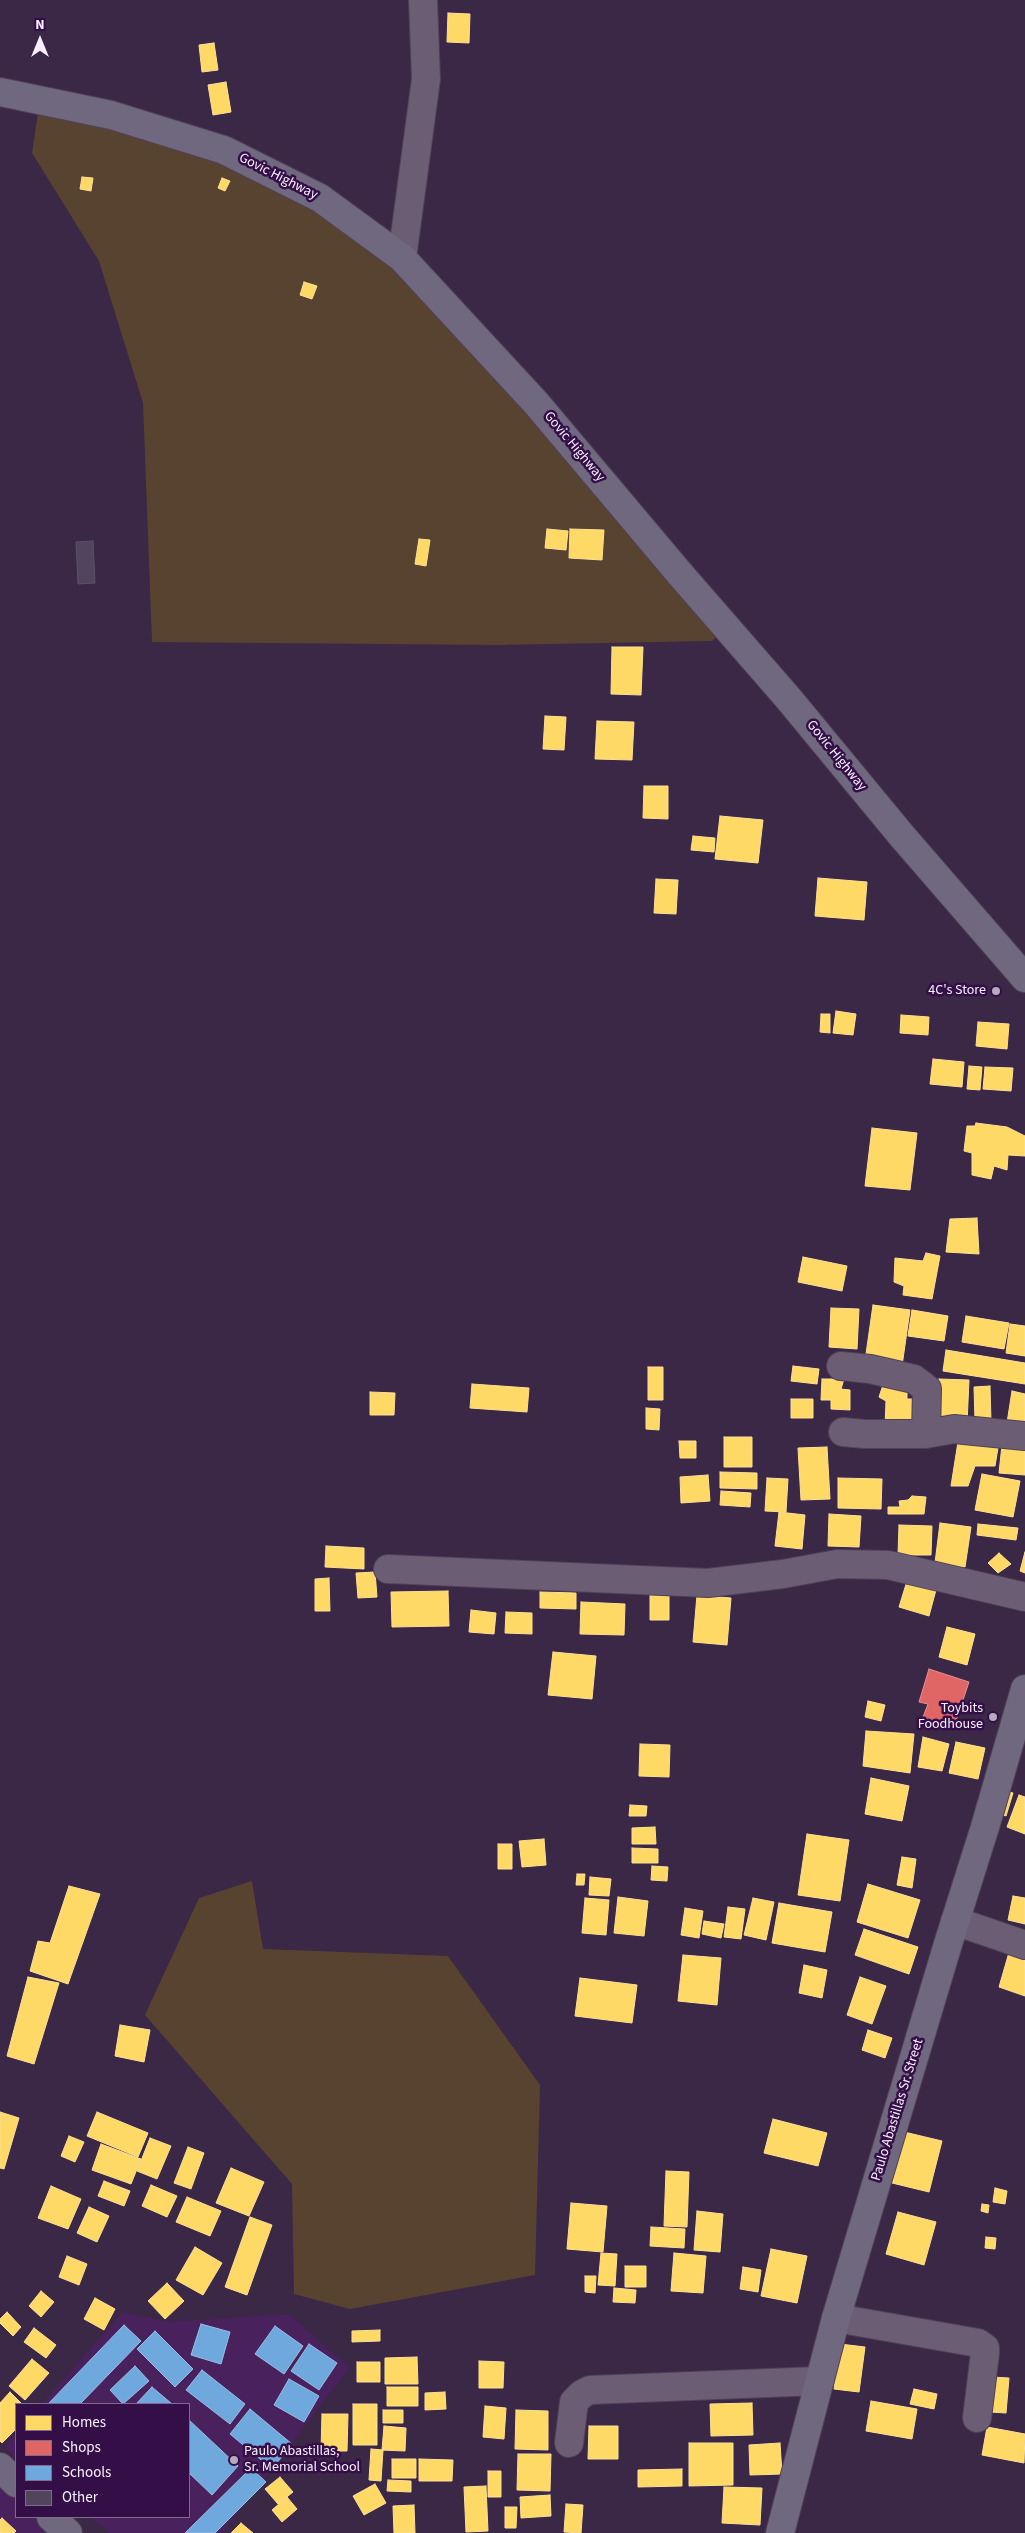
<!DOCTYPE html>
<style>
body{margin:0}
#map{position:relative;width:1025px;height:2533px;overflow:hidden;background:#3b2746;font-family:"Source Sans 3",sans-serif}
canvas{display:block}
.legend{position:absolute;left:15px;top:2403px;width:175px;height:115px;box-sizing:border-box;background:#340f47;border:1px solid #826990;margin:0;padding:6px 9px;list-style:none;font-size:15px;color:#f8f0fe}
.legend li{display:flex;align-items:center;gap:10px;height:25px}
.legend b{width:25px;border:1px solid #826990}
.north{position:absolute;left:15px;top:15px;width:50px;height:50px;-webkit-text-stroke:4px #340f47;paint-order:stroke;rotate:0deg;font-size:14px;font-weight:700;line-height:20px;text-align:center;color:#f8f0fe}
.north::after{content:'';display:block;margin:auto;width:18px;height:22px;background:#f8f0fe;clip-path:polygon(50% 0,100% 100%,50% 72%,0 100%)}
</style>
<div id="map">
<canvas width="1025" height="2533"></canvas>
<ul class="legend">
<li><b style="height:14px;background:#ffd966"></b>Homes</li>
<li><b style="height:14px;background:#e06666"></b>Shops</li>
<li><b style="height:14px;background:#6fa8dc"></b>Schools</li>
<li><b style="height:14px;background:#51455e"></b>Other</li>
</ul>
<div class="north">N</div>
</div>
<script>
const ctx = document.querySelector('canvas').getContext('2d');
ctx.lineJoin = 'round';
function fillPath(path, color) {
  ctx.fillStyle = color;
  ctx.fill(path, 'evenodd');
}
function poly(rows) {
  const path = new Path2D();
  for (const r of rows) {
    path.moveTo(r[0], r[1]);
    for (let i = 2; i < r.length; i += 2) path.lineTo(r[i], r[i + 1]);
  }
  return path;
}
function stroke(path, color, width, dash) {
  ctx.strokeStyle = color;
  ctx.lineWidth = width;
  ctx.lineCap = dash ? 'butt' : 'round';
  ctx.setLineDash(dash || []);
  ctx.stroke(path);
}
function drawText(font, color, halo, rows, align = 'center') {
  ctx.font = font + ' "Source Sans 3",sans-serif';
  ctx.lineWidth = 5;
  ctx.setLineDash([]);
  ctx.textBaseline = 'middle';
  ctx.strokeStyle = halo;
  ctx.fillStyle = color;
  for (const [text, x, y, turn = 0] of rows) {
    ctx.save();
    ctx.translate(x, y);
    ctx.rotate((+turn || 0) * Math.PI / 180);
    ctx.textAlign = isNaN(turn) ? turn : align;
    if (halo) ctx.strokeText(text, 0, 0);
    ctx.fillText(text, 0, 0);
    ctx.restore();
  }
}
fillPath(poly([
 [123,2312,168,2322,289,2314,349,2368,222,2533,110,2533,90,2517,189,2517,189,2404,42,2404],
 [16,2434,16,2458,4,2448],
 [0,2469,16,2485,16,2517,50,2517,67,2533,0,2533]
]), '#49225d');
fillPath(poly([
 [40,100,111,115,348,217,727,628,712,641,496,645,152,642,143,403,99,261,32,153],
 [252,1881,263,1949,448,1956,540,2085,535,2275,350,2309,294,2294,292,2184,145,2015,199,1898]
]), '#584330');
const homes = poly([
 [448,13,470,14,469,43,447,42,448,13],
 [214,43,218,70,202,72,199,45,214,43],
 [226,82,231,112,213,115,208,85,226,82],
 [82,177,93,178,91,191,80,189,82,177],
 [222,178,230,181,225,191,218,188,222,178],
 [304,282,317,286,312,299,300,295,304,282],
 [547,529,568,531,566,550,545,548,547,529],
 [570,529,604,530,602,560,569,558,570,529],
 [419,539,430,540,426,566,415,564,419,539],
 [612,647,643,647,641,695,611,694,612,647],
 [545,716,566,717,564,750,543,749,545,716],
 [597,721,634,722,632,760,595,759,597,721],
 [644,786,668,786,668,819,643,818,644,786],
 [720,816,763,820,758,863,715,859,720,816],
 [693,836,715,838,714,852,691,850,693,836],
 [818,878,867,882,864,920,815,916,818,878],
 [656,879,678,880,676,914,654,913,656,879],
 [836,1011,856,1014,853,1035,833,1033,836,1011],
 [821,1014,830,1014,830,1033,820,1032,821,1014],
 [901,1015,929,1017,928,1035,900,1033,901,1015],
 [978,1022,1009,1024,1007,1049,976,1046,978,1022],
 [933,1059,964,1062,962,1087,930,1084,933,1059],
 [969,1066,982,1067,980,1090,967,1089,969,1066],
 [985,1067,1013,1068,1011,1091,983,1089,985,1067],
 [976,1123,1007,1127,1025,1136,1025,1156,1008,1155,1007,1170,994,1166,991,1179,972,1175,972,1153,964,1151,967,1126,975,1126,976,1123],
 [872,1128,917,1133,910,1190,865,1186,872,1128],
 [977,1218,979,1254,946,1252,950,1219,977,1218],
 [926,1253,940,1256,932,1299,903,1295,904,1286,894,1282,895,1258,923,1261,926,1253],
 [803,1257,847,1266,842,1291,798,1282,803,1257],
 [873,1305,910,1310,902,1366,865,1361,873,1305],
 [831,1308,859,1309,857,1349,829,1347,831,1308],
 [912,1310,948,1316,944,1341,908,1336,912,1310],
 [966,1316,1009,1323,1004,1349,962,1342,966,1316],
 [1010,1324,1025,1326,1025,1356,1006,1353,1010,1324],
 [946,1350,1025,1363,1025,1384,943,1371,946,1350],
 [793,1366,819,1369,817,1384,791,1381,793,1366],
 [648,1367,663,1367,663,1400,648,1400,648,1367],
 [822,1379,844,1379,841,1389,850,1390,850,1410,831,1409,831,1400,821,1400,822,1379],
 [939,1379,969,1380,967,1424,937,1422,939,1379],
 [472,1384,529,1388,527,1412,470,1408,472,1384],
 [883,1385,907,1388,907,1399,916,1399,915,1420,885,1427,886,1401,879,1397,883,1385],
 [990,1386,991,1421,975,1421,974,1387,990,1386],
 [1012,1391,1025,1394,1025,1426,1007,1423,1012,1391],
 [370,1392,395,1393,394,1415,370,1415,370,1392],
 [791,1399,813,1399,813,1418,791,1418,791,1399],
 [646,1408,660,1409,659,1430,646,1429,646,1408],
 [724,1437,752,1437,752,1467,724,1467,724,1437],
 [679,1441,696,1441,696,1458,680,1458,679,1441],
 [958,1442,998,1448,995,1466,975,1466,968,1486,951,1486,958,1442],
 [1002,1445,1025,1448,1025,1475,999,1473,1002,1445],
 [827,1447,830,1499,801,1500,798,1448,827,1447],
 [720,1472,757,1473,757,1489,720,1488,720,1472],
 [982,1474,1020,1481,1013,1517,975,1510,982,1474],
 [708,1475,710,1501,681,1503,680,1477,708,1475],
 [767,1478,788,1479,786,1512,765,1511,767,1478],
 [838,1478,882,1479,881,1509,838,1508,838,1478],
 [721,1491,751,1493,750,1507,720,1505,721,1491],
 [912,1496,926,1497,924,1514,888,1514,888,1507,900,1507,899,1501,908,1500,912,1496],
 [779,1512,805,1515,802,1549,775,1546,779,1512],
 [829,1514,861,1516,859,1547,828,1546,829,1514],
 [940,1523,971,1527,965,1567,935,1563,940,1523],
 [978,1524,1018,1528,1016,1540,977,1535,978,1524],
 [899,1525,932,1526,931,1555,898,1555,899,1525],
 [326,1546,364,1548,364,1569,325,1567,326,1546],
 [1025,1552,1025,1573,1020,1571,1025,1552],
 [999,1553,1011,1564,998,1573,988,1563,999,1553],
 [375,1572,377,1597,358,1598,356,1573,375,1572],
 [329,1578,330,1611,315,1611,315,1579,329,1578],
 [907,1581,936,1590,929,1616,899,1607,907,1581],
 [448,1591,449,1626,392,1627,391,1592,448,1591],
 [540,1592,576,1593,576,1609,540,1608,540,1592],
 [650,1592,669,1592,669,1620,650,1620,650,1592],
 [697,1595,731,1598,727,1645,693,1642,697,1595],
 [581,1602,625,1604,624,1635,580,1634,581,1602],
 [471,1610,496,1613,494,1634,469,1632,471,1610],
 [506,1612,532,1613,532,1634,505,1633,506,1612],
 [947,1627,975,1634,967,1665,939,1657,947,1627],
 [553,1652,596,1656,592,1699,548,1695,553,1652],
 [868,1701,885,1705,881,1721,865,1717,868,1701],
 [866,1731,914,1734,910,1773,863,1766,866,1731],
 [923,1737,949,1744,942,1771,918,1767,923,1737],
 [956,1742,985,1748,978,1779,949,1773,956,1742],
 [640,1744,670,1745,669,1777,639,1776,640,1744],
 [871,1778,909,1786,902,1821,865,1814,871,1778],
 [1002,1789,1013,1793,1006,1816,994,1812,1002,1789],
 [1019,1795,1025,1797,1025,1834,1007,1827,1019,1795],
 [630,1805,647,1806,646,1816,629,1816,630,1805],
 [655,1827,656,1844,632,1844,632,1828,655,1827],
 [807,1834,849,1840,840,1901,798,1895,807,1834],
 [544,1839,546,1865,522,1867,519,1841,544,1839],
 [498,1844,512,1844,512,1869,498,1869,498,1844],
 [632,1848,658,1849,658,1863,632,1863,632,1848],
 [902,1857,916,1859,912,1888,897,1885,902,1857],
 [652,1866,668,1867,667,1881,651,1880,652,1866],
 [577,1874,585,1874,584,1885,576,1885,577,1874],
 [590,1877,611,1879,609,1896,589,1895,590,1877],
 [868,1884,920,1900,908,1938,857,1922,868,1884],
 [69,1886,100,1894,68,1984,30,1971,38,1941,50,1943,69,1886],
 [1013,1896,1025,1898,1025,1924,1008,1920,1013,1896],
 [618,1897,648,1901,644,1936,614,1933,618,1897],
 [585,1898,609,1900,606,1935,582,1933,585,1898],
 [753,1898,774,1902,766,1940,744,1935,753,1898],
 [779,1903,832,1912,825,1952,772,1943,779,1903],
 [728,1907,745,1909,741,1939,724,1937,728,1907],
 [685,1908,703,1911,699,1938,681,1935,685,1908],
 [704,1921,724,1924,721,1938,702,1934,704,1921],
 [864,1929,918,1947,909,1974,855,1955,864,1929],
 [1010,1949,1025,1953,1025,1996,999,1987,1010,1949],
 [683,1955,721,1958,717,2005,678,2001,683,1955],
 [804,1965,827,1970,822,1998,799,1993,804,1965],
 [28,1977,59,1983,34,2064,7,2056,28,1977],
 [860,1977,886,1986,872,2024,847,2015,860,1977],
 [580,1978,637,1985,632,2023,575,2016,580,1978],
 [120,2025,150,2030,144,2062,115,2056,120,2025],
 [868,2030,892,2038,885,2058,862,2050,868,2030],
 [0,2112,19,2118,4,2169,0,2168,0,2112],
 [97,2112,148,2133,138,2157,87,2136,97,2112],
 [773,2119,827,2133,818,2166,764,2153,773,2119],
 [900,2131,942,2141,929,2192,888,2182,900,2131],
 [69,2136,84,2142,75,2162,61,2156,69,2136],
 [150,2138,171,2146,157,2179,137,2171,150,2138],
 [101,2144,141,2159,131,2184,92,2170,101,2144],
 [188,2147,204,2153,191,2189,174,2183,188,2147],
 [231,2168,264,2182,249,2216,216,2203,231,2168],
 [666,2171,689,2172,687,2227,664,2226,666,2171],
 [104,2181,130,2191,124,2206,98,2196,104,2181],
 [151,2185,177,2196,167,2217,142,2206,151,2185],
 [51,2186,81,2199,68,2229,38,2218,51,2186],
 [995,2188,1007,2191,1005,2204,993,2202,995,2188],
 [187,2197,221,2211,210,2236,176,2222,187,2197],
 [571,2203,607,2206,603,2252,567,2249,571,2203],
 [982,2204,989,2205,988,2213,981,2211,982,2204],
 [89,2207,109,2216,97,2242,77,2233,89,2207],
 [697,2211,723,2214,720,2252,694,2250,697,2211],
 [898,2212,936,2222,924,2265,886,2254,898,2212],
 [250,2217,272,2225,247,2295,225,2287,250,2217],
 [651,2227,685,2229,684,2248,650,2246,651,2227],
 [986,2237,996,2238,995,2249,985,2248,986,2237],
 [195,2247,222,2263,203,2295,176,2280,195,2247],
 [771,2249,807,2256,797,2303,761,2296,771,2249],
 [601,2253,617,2254,615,2286,598,2285,601,2253],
 [674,2253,706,2256,703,2293,671,2291,674,2253],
 [67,2256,87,2264,79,2285,59,2277,67,2256],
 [625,2266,646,2266,646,2287,625,2287,625,2266],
 [743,2267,761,2270,758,2292,740,2289,743,2267],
 [585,2276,596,2276,595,2293,585,2292,585,2276],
 [167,2283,184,2301,165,2319,148,2301,167,2283],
 [614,2288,636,2290,635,2303,613,2302,614,2288],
 [41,2291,54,2302,41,2317,29,2306,41,2291],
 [95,2298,115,2309,104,2330,84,2319,95,2298],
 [7,2312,21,2327,13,2336,0,2323,0,2319,7,2312],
 [34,2328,56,2345,46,2358,24,2342,34,2328],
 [380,2330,380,2341,352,2342,352,2331,380,2330],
 [840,2344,865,2347,859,2392,834,2389,840,2344],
 [417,2357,418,2384,385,2384,385,2358,417,2357],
 [32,2359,49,2373,25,2400,9,2386,32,2359],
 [479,2361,504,2362,503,2388,479,2388,479,2361],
 [357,2362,380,2362,380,2382,357,2382,357,2362],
 [992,2377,1009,2378,1006,2413,990,2412,992,2377],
 [387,2387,418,2387,418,2406,387,2406,387,2387],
 [914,2389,937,2394,934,2409,910,2404,914,2389],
 [10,2392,22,2404,16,2404,16,2429,2,2443,0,2441,0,2403,10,2392],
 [445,2392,446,2409,425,2410,425,2393,445,2392],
 [871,2401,917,2409,912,2439,866,2431,871,2401],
 [752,2403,753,2435,711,2436,710,2404,752,2403],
 [353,2404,377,2404,377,2445,353,2445,353,2404],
 [485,2406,506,2408,504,2439,483,2437,485,2406],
 [383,2410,403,2410,403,2423,383,2423,383,2410],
 [516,2410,548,2411,548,2450,515,2449,516,2410],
 [322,2414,348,2414,347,2451,321,2451,322,2414],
 [384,2426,406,2428,405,2451,382,2450,384,2426],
 [589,2426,618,2426,618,2459,588,2459,589,2426],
 [987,2427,1025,2434,1024,2463,982,2455,987,2427],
 [689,2443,733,2443,733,2485,689,2486,689,2443],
 [780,2443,782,2474,750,2475,749,2445,780,2443],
 [371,2449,383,2450,381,2481,369,2480,371,2449],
 [518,2454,551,2454,550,2491,517,2490,518,2454],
 [392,2459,416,2459,416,2478,392,2478,392,2459],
 [419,2459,453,2460,452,2481,419,2481,419,2459],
 [682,2469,682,2486,638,2487,638,2470,682,2469],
 [488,2471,501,2471,501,2497,488,2497,488,2471],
 [280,2477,293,2492,278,2504,265,2489,280,2477],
 [388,2480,411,2481,411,2492,387,2491,388,2480],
 [375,2484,386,2503,364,2515,353,2496,375,2484],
 [486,2486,488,2531,466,2532,464,2487,486,2486],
 [724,2487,762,2488,760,2525,722,2523,724,2487],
 [550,2495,551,2516,521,2518,520,2497,550,2495],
 [287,2497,297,2509,282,2522,272,2510,287,2497],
 [566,2504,583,2505,581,2533,564,2532,566,2504],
 [414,2505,415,2533,394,2533,393,2506,414,2505],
 [505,2507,517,2507,516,2528,505,2528,505,2507],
 [2,2518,16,2531,14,2533,0,2533,0,2520,2,2518],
 [241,2523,253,2533,231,2533,241,2523]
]);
fillPath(homes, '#ffd966');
stroke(homes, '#fde094', 1);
const shops = poly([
 [929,1669,969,1682,954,1727,923,1717,928,1704,919,1702,929,1669]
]);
fillPath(shops, '#e06666');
stroke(shops, '#e78f94', 1);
const schools = poly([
 [201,2324,230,2332,221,2364,191,2355,201,2324],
 [124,2325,141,2341,80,2404,48,2404,124,2325],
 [275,2326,303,2346,284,2374,255,2354,275,2326],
 [155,2331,193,2369,175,2387,137,2349,155,2331],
 [309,2344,337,2363,319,2390,291,2371,309,2344],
 [135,2366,149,2381,123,2404,110,2390,135,2366],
 [202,2370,245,2404,230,2424,186,2390,202,2370],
 [289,2379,319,2396,304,2422,274,2405,289,2379],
 [152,2387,172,2404,136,2404,152,2387],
 [250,2409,292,2444,272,2469,230,2434,250,2409],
 [189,2420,238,2466,212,2495,189,2473,189,2420],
 [251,2468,266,2482,215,2533,185,2533,251,2468]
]);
fillPath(schools, '#6fa8dc');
stroke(schools, '#98bee6', 1);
const building = poly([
 [93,541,95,583,78,584,76,542,93,541]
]);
fillPath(building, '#51455e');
stroke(building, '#5c506b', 1);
const minor = poly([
 [402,258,426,79,423,0],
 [841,1366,870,1369,914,1379,927,1389,926,1434,954,1429,1025,1436],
 [843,1432,864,1434,926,1434],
 [388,1569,708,1583,783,1574,837,1564,888,1565,1025,1597],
 [955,1921,1025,1945],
 [836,2318,978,2343,985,2348,985,2353,977,2418],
 [569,2443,574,2402,582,2394,590,2390,819,2381]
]);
const major = poly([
 [0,92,111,115,224,150,320,198,402,258,536,403,680,574,788,698,902,836,1025,978],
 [0,2467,16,2483],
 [51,2517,68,2533],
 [780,2533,836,2318,948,1944,985,1827,1025,1689]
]);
stroke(minor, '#514158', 30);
stroke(major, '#514158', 30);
stroke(minor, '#6b5d74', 28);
stroke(major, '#6f687e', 28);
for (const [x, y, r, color] of [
 [996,991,5,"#b6aabe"],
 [993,1717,5,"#b6aabe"],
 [234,2460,5,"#b6aabe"]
]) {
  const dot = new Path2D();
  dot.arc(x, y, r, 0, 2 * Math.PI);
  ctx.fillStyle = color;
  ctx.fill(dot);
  stroke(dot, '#340f47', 2);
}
drawText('14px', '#f8f0fe', '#340f47', [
 ["Govic Highway",278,177,27],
 ["Govic Highway",574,447,50],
 ["Govic Highway",836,756,51],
 ["Paulo Abastillas Sr. Street",898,2110,-73]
]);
drawText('14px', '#f8f0fe', '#340f47', [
 ["4C's Store",986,991],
 ["Toybits",983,1709],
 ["Foodhouse",983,1725],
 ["Paulo Abastillas,",244,2452,"left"],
 ["Sr. Memorial School",244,2468,"left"]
], 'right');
</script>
